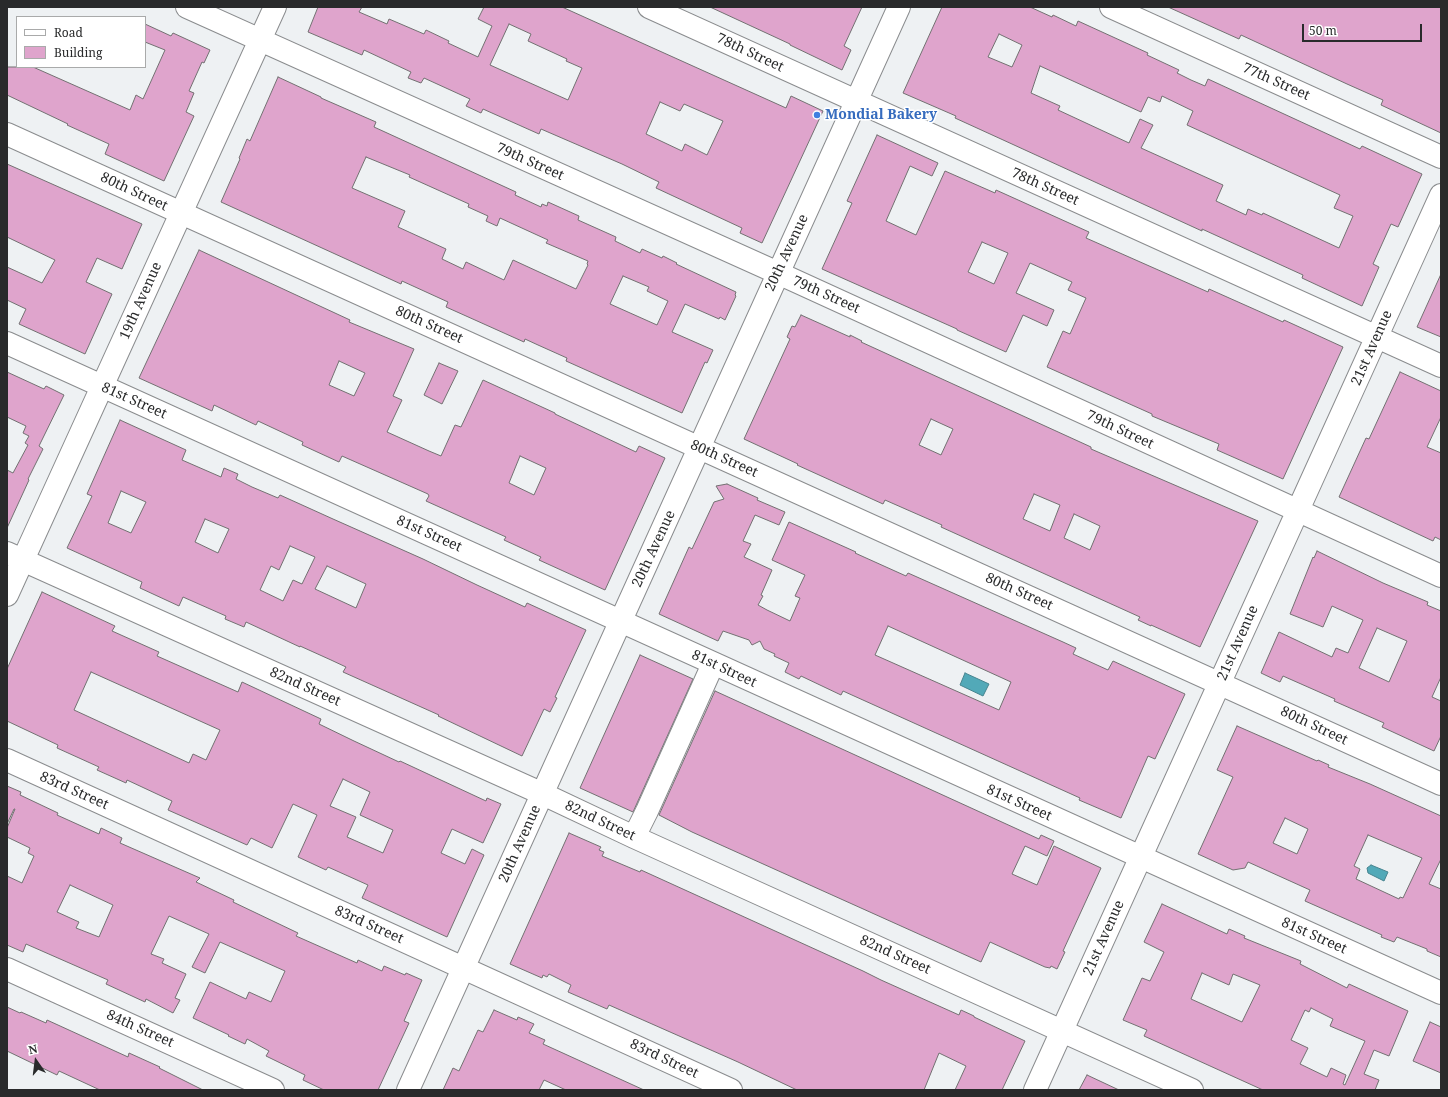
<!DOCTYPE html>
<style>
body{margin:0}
#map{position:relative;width:1448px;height:1097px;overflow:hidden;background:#eef1f3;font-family:"Noto Serif",serif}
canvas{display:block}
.frame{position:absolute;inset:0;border:8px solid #292a2b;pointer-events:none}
.legend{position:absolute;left:16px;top:16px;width:130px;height:52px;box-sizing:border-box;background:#fff;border:1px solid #a9aaaa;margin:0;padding:5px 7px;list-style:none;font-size:12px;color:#292a2b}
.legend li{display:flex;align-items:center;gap:8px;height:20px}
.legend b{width:20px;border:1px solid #a9aaaa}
.north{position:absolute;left:16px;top:1041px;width:40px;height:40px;-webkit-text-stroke:3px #fff;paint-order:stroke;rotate:346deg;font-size:11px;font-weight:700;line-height:16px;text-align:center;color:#292a2b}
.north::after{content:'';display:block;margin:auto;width:14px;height:18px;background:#292a2b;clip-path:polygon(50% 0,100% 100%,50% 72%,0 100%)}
.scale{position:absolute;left:1302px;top:24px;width:120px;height:18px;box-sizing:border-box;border:2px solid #292a2b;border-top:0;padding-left:5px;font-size:12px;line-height:14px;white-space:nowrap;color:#292a2b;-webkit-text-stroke:3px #fff;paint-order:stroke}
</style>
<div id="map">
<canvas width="1448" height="1097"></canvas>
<div class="frame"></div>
<ul class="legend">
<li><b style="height:5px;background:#fff"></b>Road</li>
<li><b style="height:11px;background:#dfa4cc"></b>Building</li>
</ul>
<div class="north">N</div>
<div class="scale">50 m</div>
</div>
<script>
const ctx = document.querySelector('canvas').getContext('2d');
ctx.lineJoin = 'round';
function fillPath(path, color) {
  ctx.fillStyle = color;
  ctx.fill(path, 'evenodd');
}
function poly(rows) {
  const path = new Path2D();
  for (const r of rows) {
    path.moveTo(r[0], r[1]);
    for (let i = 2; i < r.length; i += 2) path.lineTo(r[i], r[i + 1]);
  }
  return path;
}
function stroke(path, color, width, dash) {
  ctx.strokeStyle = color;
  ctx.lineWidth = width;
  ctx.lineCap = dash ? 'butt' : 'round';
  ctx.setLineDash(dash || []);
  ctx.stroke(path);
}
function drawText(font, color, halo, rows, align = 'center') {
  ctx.font = font + ' "Noto Serif",serif';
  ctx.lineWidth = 3;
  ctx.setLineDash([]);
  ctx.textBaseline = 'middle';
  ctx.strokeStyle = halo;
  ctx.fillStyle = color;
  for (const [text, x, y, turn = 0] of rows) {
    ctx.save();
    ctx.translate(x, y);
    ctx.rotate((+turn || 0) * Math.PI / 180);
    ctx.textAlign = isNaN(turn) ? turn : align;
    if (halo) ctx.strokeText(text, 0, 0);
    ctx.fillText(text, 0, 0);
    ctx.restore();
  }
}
const water = poly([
 [965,673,989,684,983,696,960,685,965,673],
 [1371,865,1388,872,1384,881,1368,873,1367,868,1371,865]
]);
fillPath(water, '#52a9b8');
stroke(water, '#46838e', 1);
const building = poly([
 [318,7,362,7,359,12,387,24,389,19,424,34,426,30,449,41,448,43,478,57,492,26,478,19,484,7,562,7,786,108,791,96,823,111,762,243,740,233,742,228,656,188,659,182,622,164,541,129,539,134,483,109,481,113,466,106,470,99,424,78,421,83,408,78,411,72,364,50,362,55,308,32,318,7],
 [509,24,531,34,528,41,567,59,566,61,582,68,568,100,490,65,509,24],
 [660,102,680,111,684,104,723,121,707,155,685,144,682,151,646,134,660,102],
 [710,7,862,7,844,46,851,50,842,70,790,45,790,44,710,7],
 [942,7,1030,7,1052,17,1053,15,1076,26,1078,21,1148,53,1147,55,1179,70,1177,73,1191,80,1205,86,1208,79,1360,149,1362,146,1422,174,1398,227,1391,224,1373,264,1379,267,1362,306,1302,278,1303,275,1202,229,1202,231,1001,139,955,118,956,116,903,93,942,7],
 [999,34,1022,45,1012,67,988,57,999,34],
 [1040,66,1141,112,1148,97,1160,102,1162,96,1193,111,1187,125,1340,195,1334,208,1353,216,1339,248,1263,213,1262,215,1248,209,1246,215,1216,201,1223,185,1141,148,1153,125,1140,119,1129,143,1058,110,1060,106,1031,93,1040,66],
 [1168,7,1441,7,1441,133,1381,105,1383,100,1347,84,1241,35,1239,39,1168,7],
 [145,24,171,36,173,33,210,50,204,63,202,62,189,91,194,93,186,112,194,116,164,181,105,154,109,144,67,125,68,124,7,95,7,67,33,67,130,110,136,95,143,99,165,50,145,42,145,24],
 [278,77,321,97,321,98,376,122,374,127,516,192,515,195,541,207,542,204,547,206,548,202,579,216,578,220,616,237,615,241,640,253,642,249,662,258,663,256,677,263,676,264,736,292,735,295,736,296,725,320,720,317,719,319,685,304,672,332,713,350,707,363,705,362,682,413,566,361,567,358,538,345,525,339,524,342,446,307,448,302,402,281,401,284,221,202,240,159,239,158,247,139,250,141,278,77],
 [366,157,410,175,409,177,469,204,468,207,488,216,486,221,497,226,500,218,548,240,546,243,588,261,587,264,588,265,576,289,513,260,504,280,466,262,463,269,442,259,446,249,398,227,405,211,352,188,366,157],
 [623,276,649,287,647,291,668,301,657,325,610,304,623,276],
 [877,135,938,163,932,176,910,166,886,221,916,235,945,171,995,193,996,190,1089,232,1086,238,1208,292,1209,289,1283,322,1284,320,1343,347,1283,479,1217,450,1219,444,1152,416,1152,414,1047,367,1063,331,1070,334,1086,298,1068,290,1072,282,1030,263,1016,293,1054,310,1047,326,1023,315,1006,352,957,330,957,329,822,269,852,203,847,201,877,135],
 [982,242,1008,253,994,284,968,272,982,242],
 [7,164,142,224,122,269,97,258,86,282,112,294,85,354,19,324,26,309,7,300,7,267,42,283,55,260,7,237,7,164],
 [199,250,350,320,349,322,414,349,393,396,402,400,387,432,429,451,441,456,455,425,461,427,483,380,555,413,555,414,636,452,639,446,665,458,605,590,539,560,541,557,504,540,506,537,426,501,429,496,428,494,342,456,339,462,302,445,303,442,258,421,256,425,214,405,212,411,139,378,199,250],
 [339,361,365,373,354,396,329,385,339,361],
 [520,456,546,468,534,495,509,483,520,456],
 [1441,274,1441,337,1417,327,1441,274],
 [801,315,850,337,850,335,862,341,861,342,1091,447,1091,449,1258,521,1200,647,1151,625,1151,626,1138,620,1140,617,941,527,942,525,910,511,885,500,883,504,797,465,798,464,744,439,790,339,787,337,792,326,795,327,801,315],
 [931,419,953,429,941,455,919,445,931,419],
 [1034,494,1060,505,1050,531,1023,519,1034,494],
 [1074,514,1100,526,1090,550,1064,538,1074,514],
 [439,363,458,371,442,404,424,395,439,363],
 [7,372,44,389,46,386,64,395,39,446,43,449,28,479,29,480,7,528,7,470,13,473,28,445,25,443,29,436,23,433,26,426,7,417,7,372],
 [1400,372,1441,391,1441,417,1427,447,1441,453,1441,540,1435,537,1433,541,1339,497,1366,438,1369,439,1400,372],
 [120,420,186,450,182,460,221,477,224,468,238,474,236,479,252,487,278,498,280,495,333,519,423,559,477,585,525,607,527,603,586,630,555,697,557,698,550,712,544,709,522,756,438,716,439,715,343,672,346,667,331,660,300,646,300,647,246,622,244,627,225,619,226,616,183,597,179,606,140,588,142,582,67,548,92,496,87,494,120,420],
 [121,491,146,502,131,533,108,523,121,491],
 [205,519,229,529,218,553,195,542,205,519],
 [290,546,315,557,302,584,293,580,283,601,260,590,271,566,279,570,290,546],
 [327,566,366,584,356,608,315,589,327,566],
 [727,484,758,498,757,500,785,512,779,525,755,515,743,541,751,544,744,557,772,570,761,595,763,596,758,605,767,610,790,621,800,598,795,596,805,575,772,560,789,522,856,552,855,553,906,576,908,573,1063,642,1076,648,1073,654,1108,670,1113,661,1185,694,1155,759,1148,756,1121,818,1079,800,1080,798,843,691,841,695,801,676,799,679,785,672,789,663,774,656,775,654,764,649,760,641,752,645,749,640,723,631,718,641,659,614,689,547,692,549,714,502,724,499,716,486,727,484],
 [888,626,1011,682,999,710,875,655,888,626],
 [1317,551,1383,583,1428,602,1427,605,1441,611,1441,677,1432,697,1441,701,1441,736,1434,751,1382,727,1384,723,1334,701,1335,699,1283,676,1280,682,1261,673,1279,632,1332,657,1336,648,1348,653,1363,620,1332,606,1323,627,1290,614,1313,557,1314,558,1317,551],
 [1377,628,1407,641,1389,682,1359,668,1377,628],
 [42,592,115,626,112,631,159,652,157,656,238,692,242,682,321,719,319,724,354,741,399,762,400,761,486,801,487,798,501,804,483,843,452,829,441,853,465,864,472,849,484,855,447,937,362,898,368,885,328,867,326,870,298,857,317,815,293,804,272,848,251,838,247,845,168,810,172,801,127,780,126,783,97,770,99,767,57,748,58,745,7,721,7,669,42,592],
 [91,672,220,730,206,760,193,754,189,763,74,710,91,672],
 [343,779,370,792,360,815,393,830,383,853,347,837,356,817,330,806,343,779],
 [640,655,693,679,633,812,580,788,640,655],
 [715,691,1039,839,1041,835,1054,841,1047,856,1025,846,1012,874,1037,885,1054,846,1101,868,1063,951,1065,952,1057,969,1051,966,1050,968,1045,967,990,942,981,962,692,832,659,815,715,691],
 [1237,726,1317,761,1318,760,1329,765,1328,767,1370,784,1441,816,1441,859,1429,884,1441,889,1441,957,1427,951,1427,949,1397,937,1394,942,1381,937,1382,935,1305,901,1310,890,1248,862,1245,868,1233,870,1198,854,1233,777,1217,770,1237,726],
 [1285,818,1308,829,1297,854,1273,843,1285,818],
 [1368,835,1422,858,1403,898,1400,897,1399,899,1356,879,1360,869,1354,866,1368,835],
 [7,786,21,792,20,795,58,813,57,815,99,834,101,828,122,838,120,843,200,878,196,882,234,900,233,902,298,933,296,936,357,963,358,960,382,971,384,966,405,975,406,973,422,980,404,1021,409,1023,378,1090,324,1090,303,1080,305,1075,266,1056,269,1051,247,1039,245,1044,228,1036,229,1035,193,1018,210,982,246,999,249,992,271,1002,285,971,220,942,205,973,192,967,209,934,169,916,151,954,164,959,162,963,186,974,175,998,180,1000,173,1013,146,999,145,1002,106,984,108,980,26,944,23,952,7,945,7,876,22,883,34,856,28,853,30,848,7,837,7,828,15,809,14,809,7,824,7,786],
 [70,885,113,905,99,937,76,928,79,922,57,912,70,885],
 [569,833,601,847,599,850,604,852,602,856,640,872,641,870,863,971,881,980,959,1015,961,1010,974,1016,974,1017,1025,1041,1002,1090,955,1090,966,1066,939,1053,924,1090,797,1090,738,1062,609,1005,607,1009,568,992,571,985,549,974,547,977,543,975,542,978,510,964,569,833],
 [1162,904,1227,934,1229,929,1245,936,1244,938,1301,961,1300,964,1347,988,1349,984,1408,1011,1389,1056,1374,1050,1364,1074,1379,1080,1375,1090,1263,1090,1144,1036,1147,1030,1123,1020,1142,978,1150,981,1164,952,1144,942,1162,904],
 [1202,973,1229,985,1233,974,1260,985,1242,1022,1191,999,1202,973],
 [1311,1008,1333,1019,1330,1026,1365,1041,1345,1085,1343,1084,1346,1075,1331,1068,1327,1077,1300,1064,1308,1048,1291,1040,1305,1010,1309,1012,1311,1008],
 [7,1007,20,1013,21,1012,46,1023,47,1020,128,1057,129,1053,160,1067,159,1068,203,1090,100,1090,59,1071,57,1075,7,1051,7,1007],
 [494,1010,517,1020,518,1017,534,1024,529,1033,545,1040,543,1044,644,1090,566,1090,544,1080,539,1090,443,1090,453,1068,459,1071,478,1030,483,1032,494,1010],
 [1430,1022,1441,1027,1441,1073,1413,1061,1430,1022],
 [1087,1075,1119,1090,1079,1090,1087,1075]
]);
fillPath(building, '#dfa4cc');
stroke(building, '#727071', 1);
const minor = poly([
 [187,7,778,273,1441,576],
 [649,7,1441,366],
 [1111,7,1441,157],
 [7,134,1441,784],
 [7,343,1441,993],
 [7,553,543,794,634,837,1192,1090],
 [7,595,275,7],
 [7,760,731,1090],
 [634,837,647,811,713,664],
 [7,969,273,1090],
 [408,1090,899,7],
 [1035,1090,1441,195]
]);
stroke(minor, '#8a8c8e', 24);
stroke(minor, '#fff', 22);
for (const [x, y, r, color] of [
 [817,115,4,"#3f7fe0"]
]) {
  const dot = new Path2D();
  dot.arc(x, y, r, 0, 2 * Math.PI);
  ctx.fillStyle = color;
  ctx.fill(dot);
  stroke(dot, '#fff', 1.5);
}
drawText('14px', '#292a2b', '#fff', [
 ["78th Street",750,53,25],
 ["77th Street",1276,82,24],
 ["79th Street",530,162,24],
 ["78th Street",1045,187,24],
 ["80th Street",134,192,25],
 ["20th Avenue",787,253,-65],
 ["79th Street",826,295,24],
 ["19th Avenue",141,301,-66],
 ["80th Street",429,325,24],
 ["21st Avenue",1372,348,-66],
 ["81st Street",134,401,24],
 ["79th Street",1120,430,25],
 ["80th Street",724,459,24],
 ["81st Street",429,534,24],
 ["20th Avenue",654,549,-65],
 ["80th Street",1019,592,24],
 ["21st Avenue",1238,643,-66],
 ["81st Street",724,669,25],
 ["82nd Street",305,687,24],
 ["80th Street",1314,726,25],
 ["83rd Street",74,791,24],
 ["81st Street",1019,803,24],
 ["82nd Street",600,821,25],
 ["20th Avenue",520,844,-66],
 ["83rd Street",369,925,24],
 ["81st Street",1314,936,24],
 ["21st Avenue",1104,938,-66],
 ["82nd Street",895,955,24],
 ["84th Street",140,1029,24],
 ["83rd Street",664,1059,25]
]);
drawText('bold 14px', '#366cbe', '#fff', [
 ["Mondial Bakery",825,115]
], 'left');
</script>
